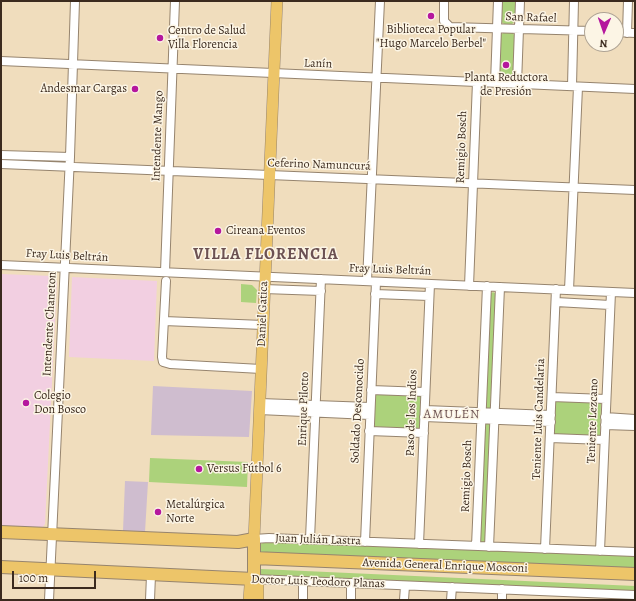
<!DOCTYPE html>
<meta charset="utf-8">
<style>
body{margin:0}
#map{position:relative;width:636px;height:601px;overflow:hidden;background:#f0ddbd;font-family:Alegreya,serif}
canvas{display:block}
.frame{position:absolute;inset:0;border:2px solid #3b2a1e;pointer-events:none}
.north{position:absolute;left:584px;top:12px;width:40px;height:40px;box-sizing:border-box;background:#fcf5e5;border:1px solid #afa495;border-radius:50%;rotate:182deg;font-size:11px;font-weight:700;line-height:16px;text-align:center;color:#3b2a1e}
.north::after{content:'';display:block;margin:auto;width:14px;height:18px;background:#b5179e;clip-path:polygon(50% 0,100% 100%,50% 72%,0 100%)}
.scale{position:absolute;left:12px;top:571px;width:84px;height:18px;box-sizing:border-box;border:2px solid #3b2a1e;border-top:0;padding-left:5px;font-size:12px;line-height:14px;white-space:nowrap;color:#3b2a1e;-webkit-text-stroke:3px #fcf5e5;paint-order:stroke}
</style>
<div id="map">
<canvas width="636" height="601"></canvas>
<div class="frame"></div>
<div class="north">N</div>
<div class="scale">100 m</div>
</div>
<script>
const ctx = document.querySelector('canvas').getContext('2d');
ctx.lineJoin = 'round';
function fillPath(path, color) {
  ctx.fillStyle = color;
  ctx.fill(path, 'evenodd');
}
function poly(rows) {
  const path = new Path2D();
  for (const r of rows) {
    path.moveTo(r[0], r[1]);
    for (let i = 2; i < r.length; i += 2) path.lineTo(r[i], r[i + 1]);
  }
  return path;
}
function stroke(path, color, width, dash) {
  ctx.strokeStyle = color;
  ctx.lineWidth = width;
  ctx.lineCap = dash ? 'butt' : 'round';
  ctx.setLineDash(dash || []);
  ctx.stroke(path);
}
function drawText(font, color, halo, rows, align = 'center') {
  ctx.font = font + ' Alegreya,serif';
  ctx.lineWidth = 3;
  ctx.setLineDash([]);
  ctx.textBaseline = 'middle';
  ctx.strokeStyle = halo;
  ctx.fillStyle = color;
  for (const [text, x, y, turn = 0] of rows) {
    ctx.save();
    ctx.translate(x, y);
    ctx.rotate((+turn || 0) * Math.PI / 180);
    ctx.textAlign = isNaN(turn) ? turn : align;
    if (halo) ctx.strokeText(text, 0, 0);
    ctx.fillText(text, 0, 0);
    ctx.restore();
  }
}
fillPath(poly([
 [1,274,53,276,57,281,45,524,42,528,1,527],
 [72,277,157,281,154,361,69,357]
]), '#f2cfe1');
fillPath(poly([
 [153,386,252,391,249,437,151,435],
 [125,481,148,482,145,532,123,531]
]), '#cfbdcf');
fillPath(poly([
 [501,1,517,1,516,20,511,25,506,25,501,22],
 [504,32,512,32,515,36,514,73,511,77,507,79,501,77,498,73,500,36],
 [241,284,252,285,257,290,256,303,241,302],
 [493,292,496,294,490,409,485,409,489,295],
 [376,394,420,395,422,397,420,429,375,428,373,425],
 [558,400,601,403,600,436,554,434,555,403],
 [487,422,490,424,486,541,484,543,480,542,484,424],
 [150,458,248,462,247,487,149,482],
 [266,542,635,555,635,571,260,552,260,544],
 [261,569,635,586,635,593,262,576,260,573]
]), '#acd27b');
const minor = poly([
 [444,1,444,21,450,27,592,31],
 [616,32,635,33],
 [627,33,628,1],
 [1,61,635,89],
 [495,83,498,1],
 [517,84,520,1],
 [572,86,574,1],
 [1,155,70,157],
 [1,164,635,190],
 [1,265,635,293],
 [165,272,175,1],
 [166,281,162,357,163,362,170,364,261,369],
 [367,281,380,1],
 [469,286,477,82],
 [264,289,321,291],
 [569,290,578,87],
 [375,294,429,296],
 [556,302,610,305],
 [164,321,263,325],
 [371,390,425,392],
 [552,397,606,399],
 [260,403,370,407],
 [259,410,370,415],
 [425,410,551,415],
 [424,417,551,422],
 [605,417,635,419],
 [605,425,635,426],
 [369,431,424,433],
 [550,438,604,440],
 [254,539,269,538,635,552],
 [310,539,321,279],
 [365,542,376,282],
 [419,544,430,284],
 [476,546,487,286],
 [489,547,500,287],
 [545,549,556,289],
 [600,551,611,292],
 [254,579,635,595],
 [49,600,70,157,75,1],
 [150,600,151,575],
 [303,600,303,581],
 [351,600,351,583],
 [404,600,405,586],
 [451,600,452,587],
 [502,600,502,589]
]);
const major = poly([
 [254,539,277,1],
 [249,600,250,586,254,579,258,585,258,600]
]);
const highway = poly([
 [1,532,238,542,254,539,254,579,1,567],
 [254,558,635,574]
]);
stroke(minor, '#96846e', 10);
stroke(major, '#96846e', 12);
stroke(highway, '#96846e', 14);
stroke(minor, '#fff', 8);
stroke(major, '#edc569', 11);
stroke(highway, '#edc569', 12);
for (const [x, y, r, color] of [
 [431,16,4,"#b5179e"],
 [160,38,4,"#b5179e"],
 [506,65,4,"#b5179e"],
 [135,89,4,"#b5179e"],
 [218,231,4,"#b5179e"],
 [26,403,4,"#b5179e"],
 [199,469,4,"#b5179e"],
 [158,512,4,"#b5179e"]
]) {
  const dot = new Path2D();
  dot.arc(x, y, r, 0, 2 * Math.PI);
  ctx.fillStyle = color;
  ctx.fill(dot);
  stroke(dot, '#fcf5e5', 1.5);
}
drawText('12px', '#3b2a1e', '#fcf5e5', [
 ["San Rafael",531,18,2],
 ["Lanín",318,64,2],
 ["Intendente Mango",158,136,-88],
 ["Remigio Bosch",462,147,-88],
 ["Ceferino Namuncurá",319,165,2],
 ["Fray Luis Beltrán",67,256,3],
 ["Fray Luis Beltrán",390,270,2],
 ["Daniel Gatica",263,314,-88],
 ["Intendente Chaneton",50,324,-87],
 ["Enrique Pilotto",304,409,-88],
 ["Soldado Desconocido",358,411,-87],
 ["Paso de los Indios",412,413,-88],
 ["Teniente Luis Candelaria",539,419,-88],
 ["Teniente Lezcano",593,421,-88],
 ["Remigio Bosch",467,476,-88],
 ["Juan Julián Lastra",318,540,2],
 ["Avenida General Enrique Mosconi",445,566,2],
 ["Doctor Luis Teodoro Planas",318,582,2]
]);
drawText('12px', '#3b2a1e', '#fcf5e5', [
 ["Biblioteca Popular",431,30,"center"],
 ["\"Hugo Marcelo Berbel\"",431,44,"center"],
 ["Centro de Salud",168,31],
 ["Villa Florencia",168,45],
 ["Planta Reductora",506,78,"center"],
 ["de Presión",506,92,"center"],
 ["Andesmar Cargas",127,89,"right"],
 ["Cireana Eventos",226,231],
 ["Colegio",34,396],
 ["Don Bosco",34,410],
 ["Versus Fútbol 6",207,469],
 ["Metalúrgica",166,505],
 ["Norte",166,519]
], 'left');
ctx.letterSpacing = '1px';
drawText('13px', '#6c5152', '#fcf5e5', [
 ["AMULÉN",452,415]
]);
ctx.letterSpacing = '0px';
ctx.letterSpacing = '1px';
drawText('bold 16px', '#6c5152', '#fcf5e5', [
 ["VILLA FLORENCIA",266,255]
]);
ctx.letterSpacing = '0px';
</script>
